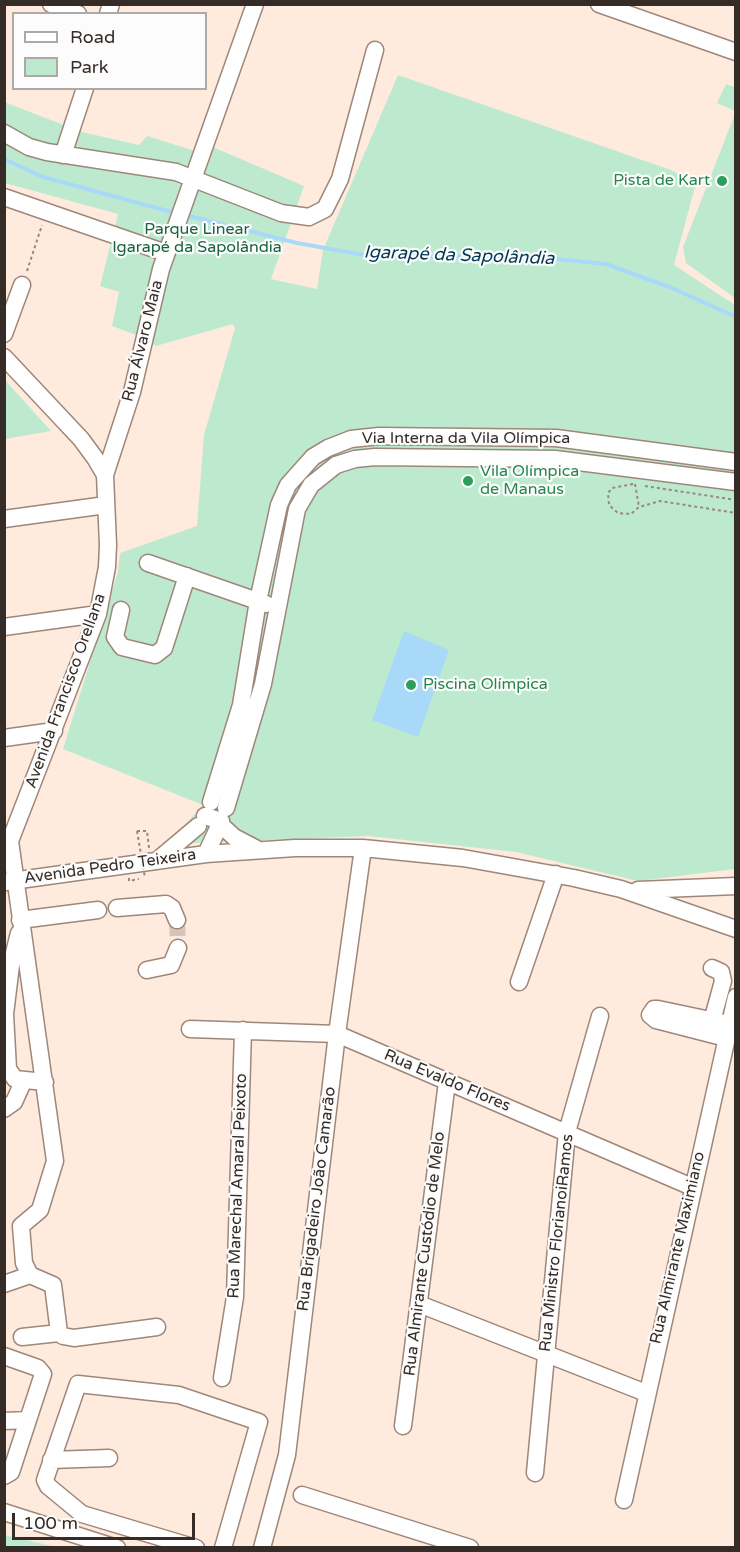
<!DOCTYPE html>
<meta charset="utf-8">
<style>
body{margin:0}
#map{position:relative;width:740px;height:1552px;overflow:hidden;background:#ffeade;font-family:"Varela Round",sans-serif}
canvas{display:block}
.frame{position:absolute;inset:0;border:6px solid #362c27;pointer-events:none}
.legend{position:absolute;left:12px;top:12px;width:195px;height:78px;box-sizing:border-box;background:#fcfcfc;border:2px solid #ada9a7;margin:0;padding:8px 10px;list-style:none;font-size:18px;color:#362c27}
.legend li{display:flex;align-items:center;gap:12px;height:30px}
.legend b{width:30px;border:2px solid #ada9a7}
.scale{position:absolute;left:12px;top:1513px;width:183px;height:27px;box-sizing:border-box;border:3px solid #362c27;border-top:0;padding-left:8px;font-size:18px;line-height:21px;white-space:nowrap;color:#362c27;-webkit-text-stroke:4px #fcfcfc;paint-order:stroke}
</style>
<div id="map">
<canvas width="740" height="1552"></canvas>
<div class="frame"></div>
<ul class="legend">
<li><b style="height:8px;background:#fff"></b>Road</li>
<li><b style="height:16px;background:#bdeacf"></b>Park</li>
</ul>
<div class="scale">100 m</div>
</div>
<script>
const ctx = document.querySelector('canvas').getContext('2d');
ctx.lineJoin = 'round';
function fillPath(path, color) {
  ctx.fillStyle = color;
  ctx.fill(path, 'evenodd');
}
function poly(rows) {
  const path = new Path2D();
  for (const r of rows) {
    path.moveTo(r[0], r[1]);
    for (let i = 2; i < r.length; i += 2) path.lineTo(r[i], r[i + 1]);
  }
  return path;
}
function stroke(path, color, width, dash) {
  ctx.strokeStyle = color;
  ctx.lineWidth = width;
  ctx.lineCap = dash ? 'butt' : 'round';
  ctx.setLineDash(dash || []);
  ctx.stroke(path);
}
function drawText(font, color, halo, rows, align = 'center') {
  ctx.font = font + ' "Varela Round",sans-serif';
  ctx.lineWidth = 4.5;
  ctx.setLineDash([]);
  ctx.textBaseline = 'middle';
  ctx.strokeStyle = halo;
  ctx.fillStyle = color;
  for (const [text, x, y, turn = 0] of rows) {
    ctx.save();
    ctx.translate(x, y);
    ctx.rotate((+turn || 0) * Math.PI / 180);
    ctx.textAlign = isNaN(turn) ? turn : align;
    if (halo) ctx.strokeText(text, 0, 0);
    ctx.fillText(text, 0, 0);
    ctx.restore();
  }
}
fillPath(poly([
 [398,75,671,170,696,183,674,265,735,305,735,869,638,881,516,852,368,836,168,844,203,805,63,749,118,572,120,553,197,526,204,435,235,328,233,324,156,346,147,339,112,326,119,292,100,286,118,214,5,183,4,102,82,132,139,145,147,136,205,154,208,145,304,186,271,279,317,289,323,250],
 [726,84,735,87,735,111,717,103],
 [735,114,736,298,735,298,686,263,683,247],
 [5,380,51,431,5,439],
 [4,1535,5,1535,56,1547,5,1547]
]), '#bdeacf');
fillPath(poly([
 [404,631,449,650,418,737,372,720]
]), '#a8d9f8');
stroke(poly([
 [4,159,43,177,175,213],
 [185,215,297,243,370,256,536,257,606,264,672,288,736,317]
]), '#a8d9f8', 4);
stroke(poly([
 [177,920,178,948]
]), '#d7c4b9', 16, [16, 8]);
const minor = poly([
 [51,4,78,14],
 [599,4,736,52],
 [108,14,111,4],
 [4,133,29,147,47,152,176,172,281,213,309,217,325,209,340,179,375,50],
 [63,155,85,88],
 [4,197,166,253],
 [4,334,22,285],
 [4,357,81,439,95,458,105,475,108,545,107,567,98,614,10,841,55,1161,40,1210,21,1226,24,1263,30,1275,53,1285,59,1333,63,1336,74,1338,157,1327],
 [105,475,132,392,161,269,255,4],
 [4,519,106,505],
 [148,563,266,604],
 [121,610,115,637,122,647,155,655,164,648,187,576],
 [4,627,98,614],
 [4,738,54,731],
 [211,802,241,705,258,601,279,505,288,485,313,457,328,448,351,439,379,436,556,438,736,462],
 [226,808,263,684,297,509,311,485,336,465,355,459,375,457,555,459,736,482],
 [205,816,221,821],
 [206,854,220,824,234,837,257,849],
 [160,858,198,826],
 [5,882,206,854,295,848,363,848,463,858,574,878,621,889,736,929],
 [638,890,736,886],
 [117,908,166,904,172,908,177,920],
 [20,920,98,910],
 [19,933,11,965,5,1014,8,1069,15,1079,45,1082],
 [147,970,171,965,178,948],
 [519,982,556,874],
 [712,1021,723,981,721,972,712,968],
 [190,1029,337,1034,692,1187],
 [726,1038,656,1020,650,1015,654,1009,658,1009,729,1024],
 [4,1109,14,1102,23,1082],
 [4,1284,30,1275],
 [419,1304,646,1393],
 [22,1337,59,1333],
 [4,1356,38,1368,43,1374,11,1472,4,1476],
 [222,1378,235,1297,243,1030],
 [4,1421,28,1420],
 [403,1426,447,1082],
 [51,1460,109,1458],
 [535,1473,567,1132,600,1016],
 [302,1495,470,1548],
 [624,1500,736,997],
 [4,1512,117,1548],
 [196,1548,82,1514,48,1486,45,1480,78,1384,179,1395,259,1422,223,1548],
 [262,1548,287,1455,337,1034,363,848]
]);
stroke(minor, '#9e8779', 19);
stroke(poly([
 [27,271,42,225],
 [633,484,612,488,608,493,609,505,618,513,631,514,639,507,660,501,736,513],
 [635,484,639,507],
 [645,486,736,500],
 [137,831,147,831,149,848],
 [129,878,129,881,139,879]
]), '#96877f', 2, [3, 3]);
stroke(minor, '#fff', 16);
stroke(poly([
 [137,831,145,878]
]), '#96877f', 2, [3, 3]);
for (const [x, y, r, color] of [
 [722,181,6,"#2e9e5b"],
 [468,481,6,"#2e9e5b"],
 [411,685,6,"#2e9e5b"]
]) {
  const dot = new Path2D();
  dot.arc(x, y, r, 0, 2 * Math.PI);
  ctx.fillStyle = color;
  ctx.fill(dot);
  stroke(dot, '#fcfcfc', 2);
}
drawText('16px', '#27864d', '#fcfcfc', [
 ["Pista de Kart",710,181,"right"],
 ["Vila Olímpica",480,472],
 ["de Manaus",480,490],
 ["Piscina Olímpica",423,685]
], 'left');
drawText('16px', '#186341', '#fcfcfc', [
 ["Parque Linear",197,230],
 ["Igarapé da Sapolândia",197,248]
]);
drawText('16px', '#362c27', '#fcfcfc', [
 ["Rua Álvaro Maia",143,341,-76],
 ["Via Interna da Vila Olímpica",466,439],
 ["Avenida Francisco Orellana",66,691,-70],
 ["Avenida Pedro Teixeira",110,867,-8],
 ["Rua Evaldo Flores",447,1081,23],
 ["Rua Marechal Amaral Peixoto",238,1186,-88],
 ["Rua Brigadeiro João Camarão",317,1199,-83],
 ["Rua Ministro FlorianoiRamos",557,1243,-84],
 ["Rua Almirante Maximiano",678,1248,-77],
 ["Rua Almirante Custódio de Melo",425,1254,-83]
]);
drawText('italic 18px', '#013852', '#fcfcfc', [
 ["Igarapé da Sapolândia",459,256,2]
]);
</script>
